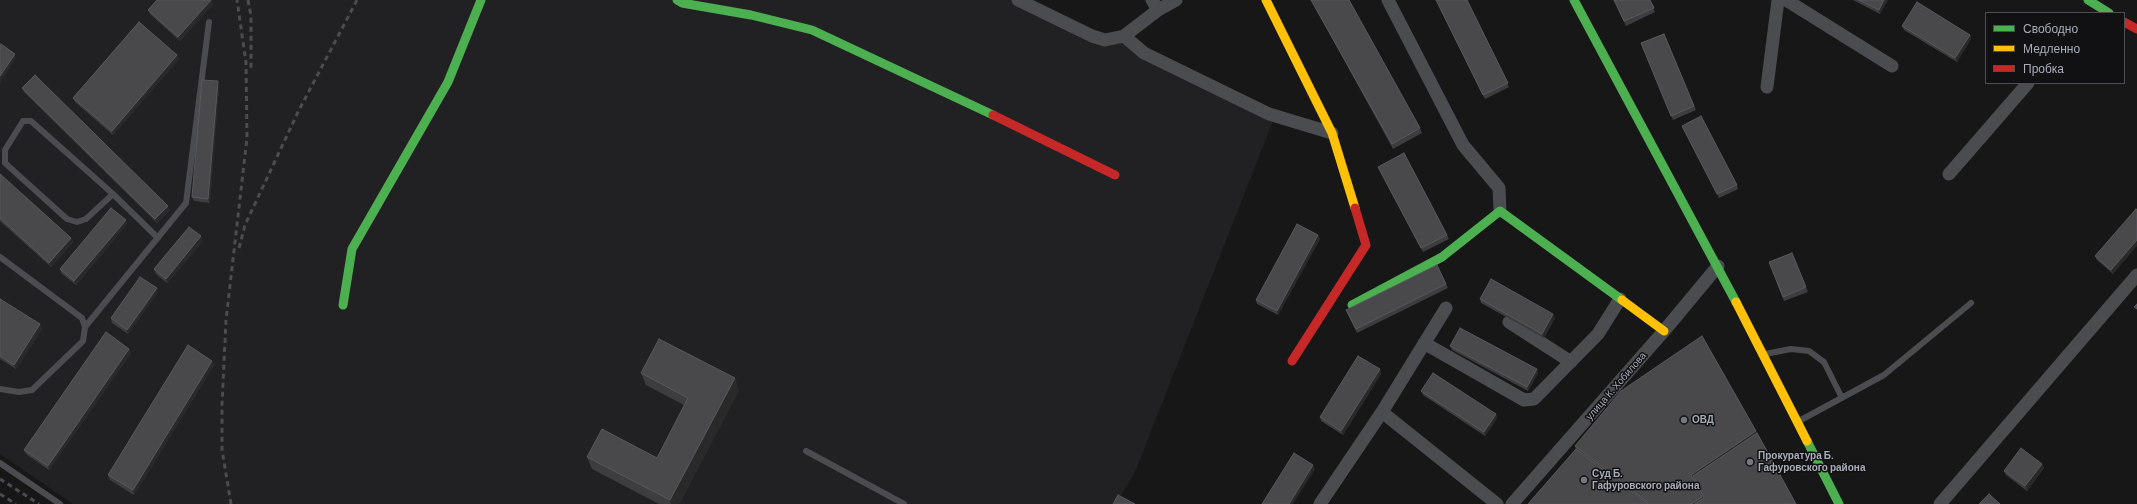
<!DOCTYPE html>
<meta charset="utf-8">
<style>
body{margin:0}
#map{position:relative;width:2137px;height:504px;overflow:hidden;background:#171717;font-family:Barlow,sans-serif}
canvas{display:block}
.legend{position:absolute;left:1985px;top:12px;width:140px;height:72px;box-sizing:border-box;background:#111113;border:1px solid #4d4f55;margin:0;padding:5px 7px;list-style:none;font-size:12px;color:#a8adb8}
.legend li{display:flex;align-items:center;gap:8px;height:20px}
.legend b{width:20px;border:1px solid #4d4f55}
</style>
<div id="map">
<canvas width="2137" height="504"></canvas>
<ul class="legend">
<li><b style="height:5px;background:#4caf50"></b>Свободно</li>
<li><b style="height:5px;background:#ffc107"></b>Медленно</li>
<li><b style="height:5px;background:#c62828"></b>Пробка</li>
</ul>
</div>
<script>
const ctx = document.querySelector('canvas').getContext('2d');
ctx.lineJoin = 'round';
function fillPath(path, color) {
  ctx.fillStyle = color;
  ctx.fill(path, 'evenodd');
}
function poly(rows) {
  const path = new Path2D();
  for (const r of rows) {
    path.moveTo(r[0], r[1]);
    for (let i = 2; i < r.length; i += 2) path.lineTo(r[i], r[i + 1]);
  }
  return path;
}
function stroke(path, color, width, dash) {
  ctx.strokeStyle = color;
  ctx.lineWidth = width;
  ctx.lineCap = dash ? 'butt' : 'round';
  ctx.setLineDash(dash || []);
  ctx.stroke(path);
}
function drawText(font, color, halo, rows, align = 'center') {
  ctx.font = font + ' Barlow,sans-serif';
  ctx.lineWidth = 3;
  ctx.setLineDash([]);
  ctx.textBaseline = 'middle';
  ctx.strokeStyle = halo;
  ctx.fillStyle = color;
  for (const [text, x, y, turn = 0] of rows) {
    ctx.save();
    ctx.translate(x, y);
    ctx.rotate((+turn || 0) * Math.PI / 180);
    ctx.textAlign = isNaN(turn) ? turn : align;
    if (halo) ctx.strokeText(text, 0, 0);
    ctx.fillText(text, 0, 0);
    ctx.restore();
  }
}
fillPath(poly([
 [0,0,1034,0,1275,116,1135,472,1116,504,73,504,0,454]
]), '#212123');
stroke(poly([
 [113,194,86,219,77,222,67,219,5,163,5,150,23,121,31,121,113,194,158,238],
 [0,257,82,318,85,327,83,341,32,390,19,392,0,389],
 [85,327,186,203,209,22],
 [1765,354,1791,349,1809,351,1824,362,1842,398],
 [1799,421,1884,375,1971,303],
 [806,451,904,504],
 [0,463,60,504]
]), '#4b4c50', 6);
stroke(poly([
 [1018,0,1092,36,1105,40,1124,36,1158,10],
 [1152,0,1158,10,1176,0],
 [1388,0,1463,145,1499,188,1500,211],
 [1786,0,1892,66],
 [1124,36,1144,53,1269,114,1332,133],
 [1767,87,1778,0],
 [1949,174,2028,83],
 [1509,322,1571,362],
 [1424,343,1524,400,1534,399,1598,334,1620,299],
 [1382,412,1497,504],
 [1320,504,1382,412,1446,308],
 [1512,504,1664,331,1718,266],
 [1940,504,2137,275]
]), '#4b4c50', 13);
stroke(poly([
 [677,0,682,3,751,15,812,30,993,115],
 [1574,0,1736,302],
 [2088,0,2109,13],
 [343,305,352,249,448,82,481,0],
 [1352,305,1442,257,1500,211,1622,300],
 [1807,441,1839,504]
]), '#4caf50', 9);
stroke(poly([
 [1266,0,1332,133,1355,208],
 [1622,300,1664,331],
 [1736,302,1807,441]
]), '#ffc107', 9);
stroke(poly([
 [2124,22,2137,29],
 [993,115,1115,175],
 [1292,361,1366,245,1355,208]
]), '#c62828', 9);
stroke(poly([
 [248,0,251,16,251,70],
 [239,248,245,225,298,112,357,0],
 [0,479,39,504],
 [0,494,16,504],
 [231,504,222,450,222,405,226,320,247,138,246,63,237,0]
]), '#4b4c4f', 3, [5, 4]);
fillPath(poly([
 [211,0,213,4,180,41,150,14,148,10],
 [1311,0,1349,0,1420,128,1422,133,1393,149],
 [1436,0,1467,0,1509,87,1485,99],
 [1614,0,1650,0,1655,12,1626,26],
 [1853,0,1888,0,1880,14],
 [1902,26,1970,35,1971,39,1957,62,1904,30],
 [1664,34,1696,110,1673,120,1641,43],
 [177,55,179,59,113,135,75,102,73,98],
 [219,86,210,203,194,201,192,197],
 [22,88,170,210,157,223,24,92],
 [1682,126,1737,185,1738,189,1719,198,1684,130],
 [1378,167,1447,235,1449,239,1423,252,1380,171],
 [0,174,73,242,51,267,0,221],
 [2137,210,2113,274,2097,260,2095,256],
 [127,224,76,285,61,273,60,269],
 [1318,235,1320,239,1278,315,1257,304,1256,300],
 [203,241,167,283,156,274,154,269],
 [1792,253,1808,292,1784,301,1769,262],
 [1446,284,1448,288,1357,333,1346,310],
 [158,292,128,334,112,323,111,318],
 [0,299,40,324,42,329,16,369,0,359],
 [1480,299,1555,318,1544,338,1481,303],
 [1450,346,1538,373,1528,391,1452,350],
 [129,349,131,353,49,470,26,454,24,450],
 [212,361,214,365,134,495,110,480,108,475],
 [1380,369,1381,374,1343,435,1321,421,1320,417],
 [641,373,739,390,679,504,659,504,592,469,587,457,657,458,684,405,646,385],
 [1421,391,1496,414,1497,418,1485,436,1423,395],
 [1757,433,1796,504,1528,504,1576,449,1575,446],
 [1696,482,1703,498,1703,499,1695,483],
 [2042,464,2044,468,2027,491,2006,475,2004,471]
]), '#3d3d3f');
fillPath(poly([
 [211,0,213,4,180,41,178,37],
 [1884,0,1888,0,1880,14,1879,10],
 [1970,35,1971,39,1957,62,1955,58],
 [15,54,16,58,0,83,0,76],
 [177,55,179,59,113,135,112,131],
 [218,81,219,86,210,203,208,199],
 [168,206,170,210,157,223,155,219],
 [126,220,127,224,76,285,74,281],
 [1318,235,1320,239,1278,315,1277,311],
 [201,236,203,241,167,283,166,279],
 [71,238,73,242,51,267,49,263],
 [2137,240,2137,246,2113,274,2111,270],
 [157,288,158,292,128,334,127,330],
 [1553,314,1555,318,1544,338,1542,334],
 [40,324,42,329,16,369,14,365],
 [129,349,131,353,49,470,48,466],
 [212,361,214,365,134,495,133,490],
 [1380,369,1381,374,1343,435,1341,431],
 [1537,369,1538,373,1528,391,1527,387],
 [735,378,739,390,679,504,671,504,670,500],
 [1496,414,1497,418,1485,436,1484,432],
 [1756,431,1759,439,1693,476,1696,482,1694,483,1691,475],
 [2042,464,2044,468,2027,491,2025,486],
 [1313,465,1315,469,1293,504,1289,504]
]), '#29292a');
const building = poly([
 [157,0,211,0,178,37,148,10,157,0],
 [1311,0,1349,0,1420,128,1392,144,1311,0],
 [1436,0,1467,0,1508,83,1483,95,1436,0],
 [1614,0,1650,0,1654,8,1624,21,1614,0],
 [1859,0,1884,0,1879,10,1859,0],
 [1917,2,1970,35,1955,58,1902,26,1917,2],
 [139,22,177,55,112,131,73,98,139,22],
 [1664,34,1694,106,1671,116,1641,43,1664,34],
 [1,44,15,54,0,76,0,45,1,44],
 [35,75,168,206,155,219,22,88,35,75],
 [202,80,218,81,208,199,192,197,202,80],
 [1701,116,1737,185,1717,194,1682,126,1701,116],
 [1404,153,1447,235,1421,248,1378,167,1404,153],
 [0,174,71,238,49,263,0,218,0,174],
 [111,208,126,220,74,281,60,269,111,208],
 [2136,209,2137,210,2137,240,2111,270,2095,256,2136,209],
 [1297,224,1318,235,1277,311,1256,300,1297,224],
 [189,227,201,236,166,279,154,269,189,227],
 [1792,253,1806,287,1783,297,1769,262,1792,253],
 [1437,265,1446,284,1356,329,1346,310,1437,265],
 [140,277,157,288,127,330,111,318,140,277],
 [1491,279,1553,314,1542,334,1480,299,1491,279],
 [0,299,40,324,14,365,0,356,0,299],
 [2137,304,2137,309,2134,307,2137,304],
 [1460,328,1537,369,1527,387,1450,346,1460,328],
 [106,332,129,349,48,466,24,450,106,332],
 [1702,336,1756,431,1691,475,1702,497,1691,504,1650,504,1575,446,1621,391,1702,336],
 [659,339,735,378,670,500,587,457,602,429,657,458,688,398,641,373,659,339],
 [188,345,212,361,133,490,108,475,188,345],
 [1358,356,1380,369,1341,431,1320,417,1358,356],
 [1433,373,1496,414,1484,432,1421,391,1433,373],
 [1757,433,1796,504,1695,504,1704,498,1693,476,1757,433],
 [2021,448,2042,464,2025,486,2004,471,2021,448],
 [1576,449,1648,504,1528,504,1576,449],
 [1294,453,1313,465,1289,504,1262,504,1294,453],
 [1989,494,2000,504,1979,504,1989,494],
 [1118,495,1135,504,1113,504,1118,495]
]);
fillPath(building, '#49494c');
stroke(building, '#58595d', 1);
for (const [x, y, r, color] of [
 [1684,420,4,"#757880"],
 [1750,462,4,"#757880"],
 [1584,480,4,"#757880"]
]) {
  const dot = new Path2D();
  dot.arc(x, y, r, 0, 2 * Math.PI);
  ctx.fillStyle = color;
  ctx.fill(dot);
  stroke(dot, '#111113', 1.5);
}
drawText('10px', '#a8adb8', '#111113', [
 ["улица К. Хобилова",1616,386,-49]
]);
drawText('bold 10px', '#a8adb8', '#111113', [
 ["ОВД",1692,420],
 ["Прокуратура Б.",1758,456],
 ["Гафуровского района",1758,468],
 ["Суд Б.",1592,474],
 ["Гафуровского района",1592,486]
], 'left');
</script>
